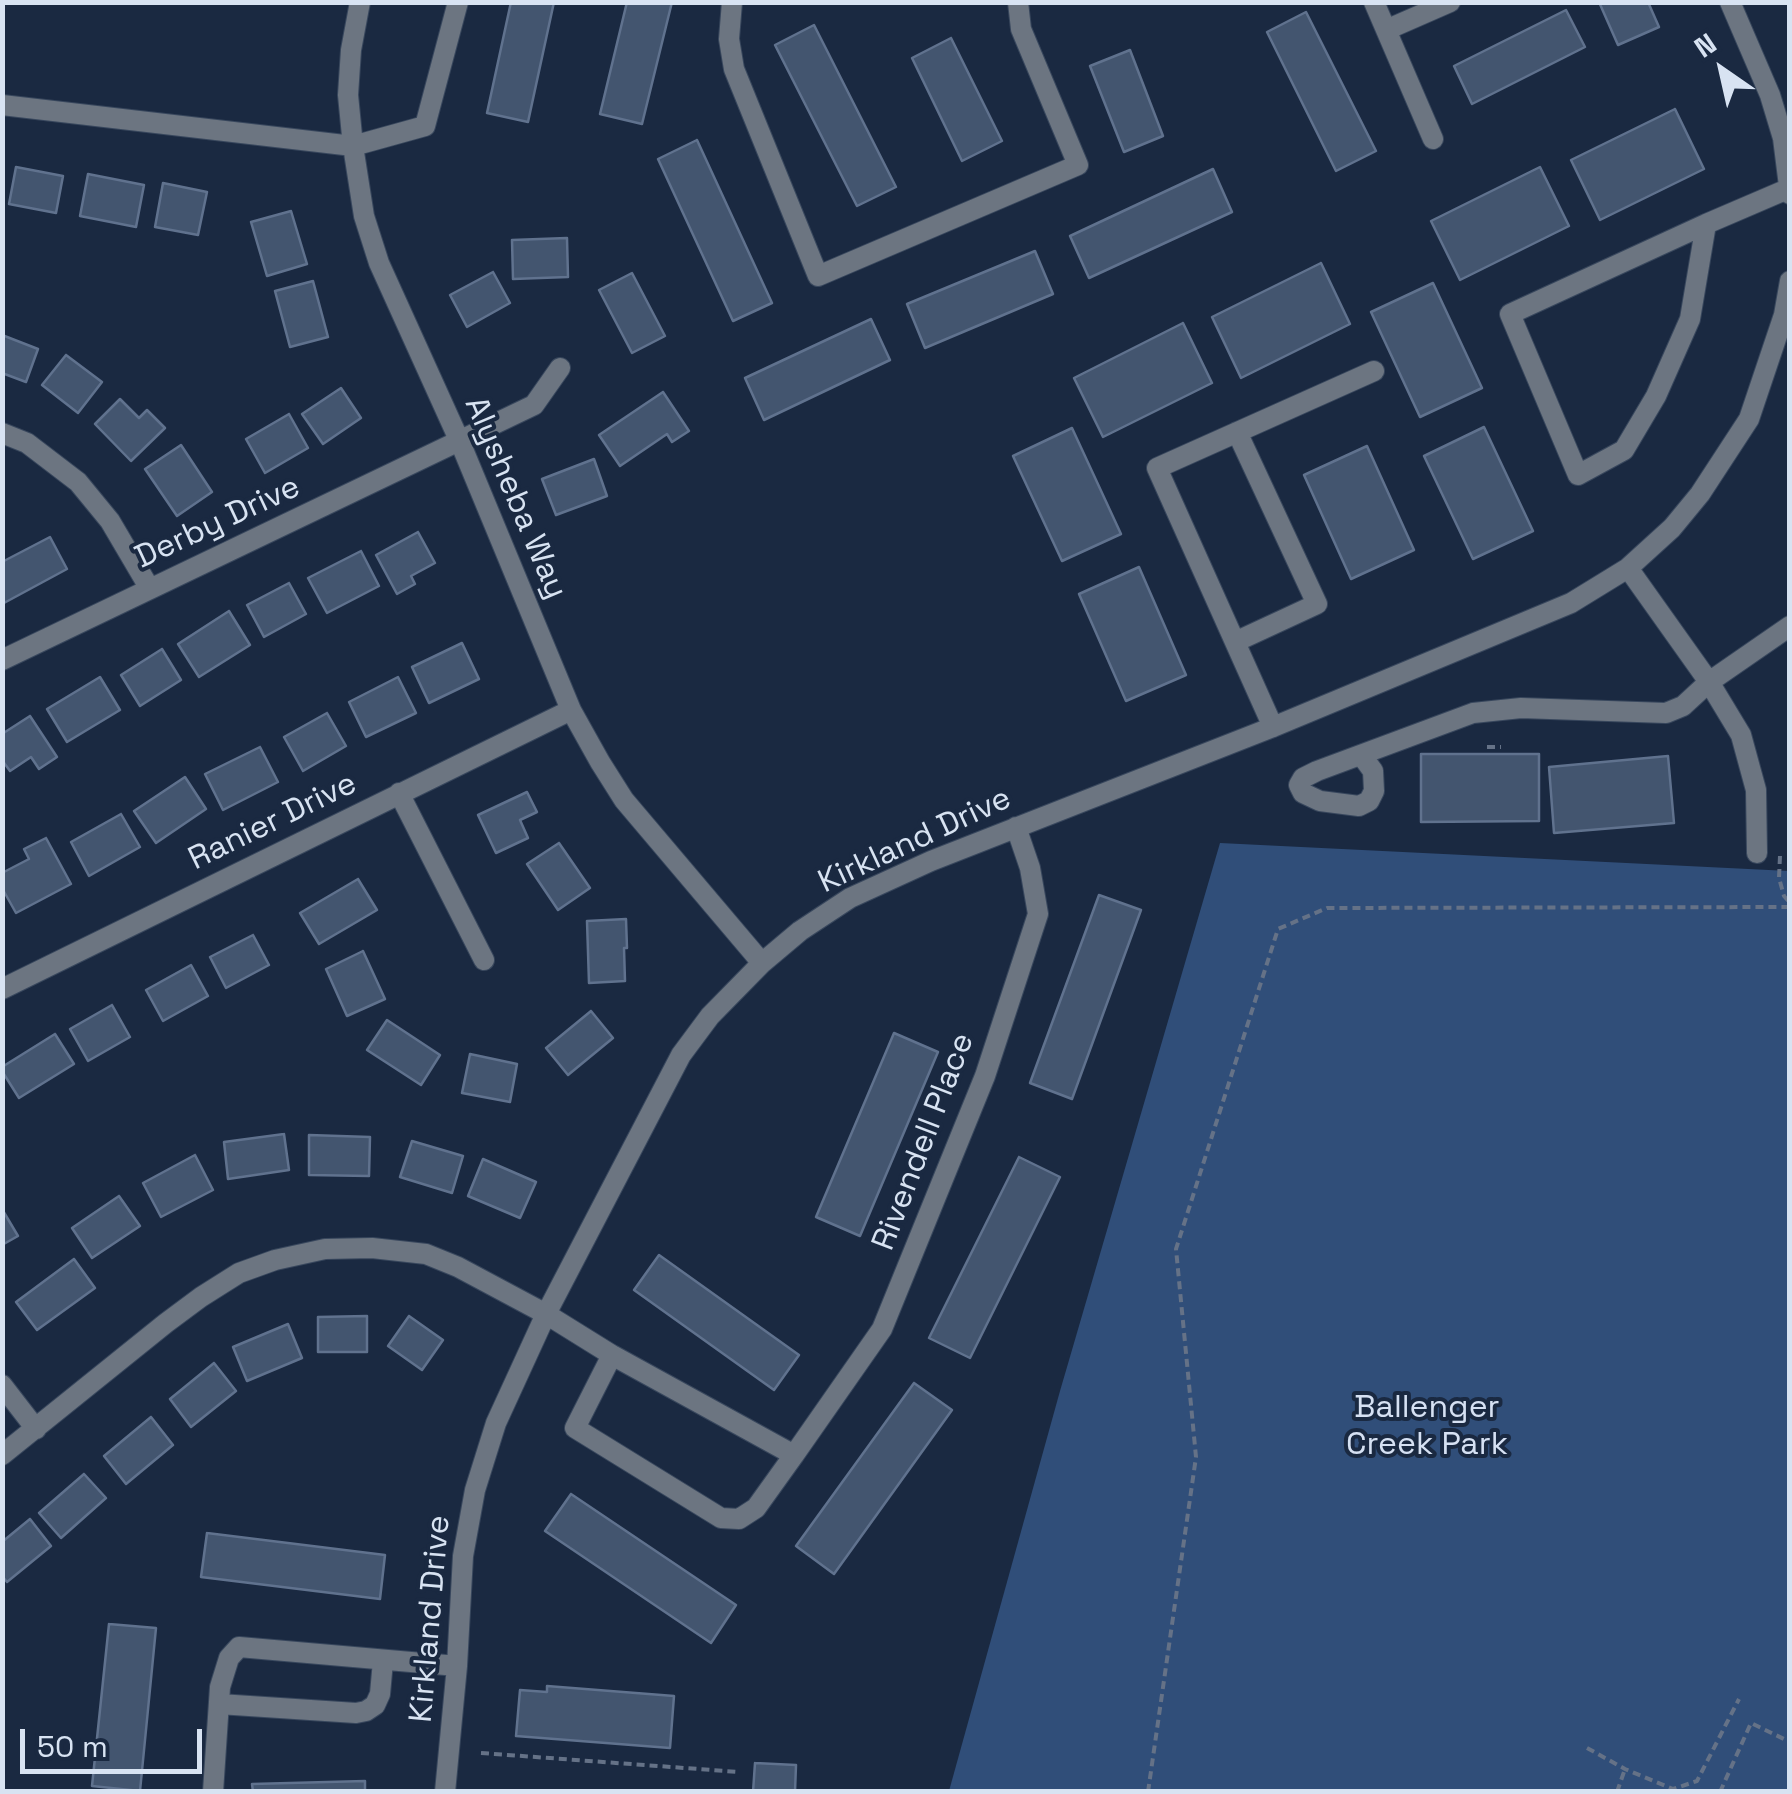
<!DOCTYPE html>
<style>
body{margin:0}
#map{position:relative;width:1792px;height:1794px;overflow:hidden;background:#1a2941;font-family:"Space Grotesk",sans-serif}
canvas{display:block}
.frame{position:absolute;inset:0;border:5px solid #d8e3f2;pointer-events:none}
.north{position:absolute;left:1672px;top:20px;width:100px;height:100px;-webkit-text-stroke:8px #1a2941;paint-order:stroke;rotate:326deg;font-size:28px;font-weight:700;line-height:40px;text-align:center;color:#d8e3f2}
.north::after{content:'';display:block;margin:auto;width:35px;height:45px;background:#d8e3f2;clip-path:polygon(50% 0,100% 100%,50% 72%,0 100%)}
.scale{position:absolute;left:20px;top:1729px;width:182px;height:45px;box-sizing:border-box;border:5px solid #d8e3f2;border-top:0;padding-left:12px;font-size:30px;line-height:35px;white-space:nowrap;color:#d8e3f2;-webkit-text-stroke:8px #1a2941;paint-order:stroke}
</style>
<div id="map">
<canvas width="1792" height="1794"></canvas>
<div class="frame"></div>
<div class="north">N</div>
<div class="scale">50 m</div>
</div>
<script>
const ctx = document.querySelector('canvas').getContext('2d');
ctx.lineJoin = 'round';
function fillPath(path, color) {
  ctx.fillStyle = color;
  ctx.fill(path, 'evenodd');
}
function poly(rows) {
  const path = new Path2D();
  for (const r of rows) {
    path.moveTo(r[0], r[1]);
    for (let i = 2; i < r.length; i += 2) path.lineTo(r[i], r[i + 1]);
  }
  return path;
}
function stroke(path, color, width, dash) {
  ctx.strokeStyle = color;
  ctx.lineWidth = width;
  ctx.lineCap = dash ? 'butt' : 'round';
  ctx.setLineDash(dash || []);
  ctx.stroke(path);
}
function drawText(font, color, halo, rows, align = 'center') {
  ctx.font = font + ' "Space Grotesk",sans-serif';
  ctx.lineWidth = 8;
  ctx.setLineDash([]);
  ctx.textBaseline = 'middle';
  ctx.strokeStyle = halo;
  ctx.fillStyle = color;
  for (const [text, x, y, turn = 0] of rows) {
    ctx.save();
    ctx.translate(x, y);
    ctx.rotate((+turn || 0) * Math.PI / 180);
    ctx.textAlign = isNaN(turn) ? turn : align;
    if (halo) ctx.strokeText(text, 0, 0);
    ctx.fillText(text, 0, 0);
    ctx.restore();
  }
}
fillPath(poly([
 [1220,843,1789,871,1789,1791,949,1791,1060,1391]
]), '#304e79');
const building = poly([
 [511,2,554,2,528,122,487,113,511,2],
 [627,2,672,2,642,124,600,114,627,2],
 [1599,2,1648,2,1659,27,1618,45,1599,2],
 [1566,10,1585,47,1472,104,1454,66,1566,10],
 [1306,12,1376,151,1336,171,1267,32,1306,12],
 [814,25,896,187,857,206,775,45,814,25],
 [951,38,1002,141,962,161,912,58,951,38],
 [1130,50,1163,136,1124,152,1090,66,1130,50],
 [1675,109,1704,169,1600,220,1571,160,1675,109],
 [697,140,772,303,733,321,658,159,697,140],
 [16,167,63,176,56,213,9,204,16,167],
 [1540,167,1569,226,1460,280,1431,221,1540,167],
 [1213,169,1232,212,1089,278,1070,236,1213,169],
 [88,174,144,185,136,227,80,216,88,174],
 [163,183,207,192,198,235,155,227,163,183],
 [291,211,307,264,267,276,251,222,291,211],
 [567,238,568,277,513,279,512,240,567,238],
 [1035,251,1053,294,925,348,907,304,1035,251],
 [1321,263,1350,324,1241,378,1212,317,1321,263],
 [493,272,510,303,467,327,450,295,493,272],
 [632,273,665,336,632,353,599,290,632,273],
 [313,281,328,337,290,347,275,291,313,281],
 [1433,283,1482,388,1420,417,1371,312,1433,283],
 [871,319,890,360,764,420,745,378,871,319],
 [1183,323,1212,383,1103,437,1074,378,1183,323],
 [2,335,38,349,26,382,2,373,2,335],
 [66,355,102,382,78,413,42,385,66,355],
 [341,388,361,418,323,444,302,414,341,388],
 [663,392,689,431,672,442,667,434,620,466,599,435,663,392],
 [120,399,139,418,147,410,165,428,131,461,95,424,120,399],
 [289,414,308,448,265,473,246,439,289,414],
 [1484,427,1533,531,1473,559,1424,456,1484,427],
 [1072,428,1121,534,1062,561,1013,456,1072,428],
 [181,445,212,492,177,516,145,469,181,445],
 [1367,446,1414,550,1351,579,1304,475,1367,446],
 [594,459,607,496,556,515,542,479,594,459],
 [418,532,435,563,411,576,415,584,397,594,376,555,418,532],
 [50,537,67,569,4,603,2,562,50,537],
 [361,551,379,586,327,613,308,578,361,551],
 [1139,567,1186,675,1126,701,1079,594,1139,567],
 [289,583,306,614,264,637,247,605,289,583],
 [229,611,250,645,199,677,178,644,229,611],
 [462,643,479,679,429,703,412,667,462,643],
 [162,649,181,680,140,706,121,675,162,649],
 [100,677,120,710,67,742,47,709,100,677],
 [398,677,416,713,366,737,349,702,398,677],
 [327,713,346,746,303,771,284,737,327,713],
 [30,716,57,757,39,769,31,757,10,771,2,760,2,734,30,716],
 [260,747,278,782,223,810,205,774,260,747],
 [1421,754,1539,754,1539,821,1421,822,1421,754],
 [1668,756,1674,823,1554,833,1549,767,1668,756],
 [185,777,206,809,156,843,134,811,185,777],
 [527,792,537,812,520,820,528,838,496,853,478,815,527,792],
 [121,814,140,847,89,876,71,842,121,814],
 [46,838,71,884,16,913,2,888,2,873,29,859,24,849,46,838],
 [559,843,590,888,558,910,527,864,559,843],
 [358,879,377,910,319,944,300,913,358,879],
 [1099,895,1141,910,1072,1099,1030,1083,1099,895],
 [626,919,627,948,624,948,625,981,589,983,587,921,626,919],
 [253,935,269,965,226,988,210,957,253,935],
 [363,951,385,999,347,1016,326,969,363,951],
 [191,965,208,996,163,1021,146,990,191,965],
 [112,1005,130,1037,88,1061,70,1029,112,1005],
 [591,1011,613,1038,568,1075,546,1048,591,1011],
 [387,1020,440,1055,421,1085,367,1050,387,1020],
 [894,1033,938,1052,860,1236,816,1217,894,1033],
 [55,1034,74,1064,19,1098,2,1071,2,1067,55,1034],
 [470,1054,517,1064,510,1102,462,1093,470,1054],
 [284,1134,289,1170,228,1179,224,1142,284,1134],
 [309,1135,370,1137,369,1176,309,1175,309,1135],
 [412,1141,463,1156,452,1193,400,1177,412,1141],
 [195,1155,213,1190,161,1217,143,1183,195,1155],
 [1019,1157,1060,1177,970,1358,929,1338,1019,1157],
 [483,1159,536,1182,520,1218,468,1196,483,1159],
 [119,1196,140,1226,92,1258,72,1228,119,1196],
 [2,1209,18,1236,2,1245,2,1209],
 [659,1255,799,1355,774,1390,634,1290,659,1255],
 [74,1259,95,1288,37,1330,16,1302,74,1259],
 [367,1316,367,1352,318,1352,318,1317,367,1316],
 [409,1316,443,1340,422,1370,388,1346,409,1316],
 [288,1324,302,1358,247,1381,233,1347,288,1324],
 [214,1363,236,1391,191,1427,170,1399,214,1363],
 [914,1383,952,1410,834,1574,796,1546,914,1383],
 [151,1417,173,1445,126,1484,104,1456,151,1417],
 [84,1474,106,1498,61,1538,39,1513,84,1474],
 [571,1494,736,1605,711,1643,545,1531,571,1494],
 [30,1519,51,1546,7,1582,2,1576,2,1542,30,1519],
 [207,1533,385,1555,380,1599,201,1577,207,1533],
 [109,1624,156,1628,140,1791,92,1786,109,1624],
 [547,1686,674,1696,670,1748,516,1736,520,1690,547,1692,547,1686],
 [755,1763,796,1765,795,1792,753,1792,755,1763],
 [365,1781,365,1792,253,1792,252,1784,365,1781]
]);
fillPath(building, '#43556f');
stroke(building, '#60728e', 2.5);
const minor = poly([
 [360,2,351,50,348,95,353,146,364,216,379,263,460,442,571,710,600,762,624,800,762,963],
 [732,2,729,39,734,69,818,276,1078,165,1021,29,1018,2],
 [1374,2,1433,139],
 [1730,2,1770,95,1783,138,1790,194],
 [1386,30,1450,2],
 [2,105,353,146,425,126,458,2],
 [1706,224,1690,319,1656,396,1624,450,1578,475,1510,314,1706,224],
 [1706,224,1790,188],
 [2,433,27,443,78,482,110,521,150,589],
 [1628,568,1709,682,1741,735,1756,790,1757,853],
 [1235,642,1317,604,1237,432],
 [2,660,534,405,560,368],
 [1273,727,1157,468,1374,371],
 [1362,756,1373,771,1374,791,1369,801,1359,806,1320,801,1303,793,1299,785,1303,778,1317,771,1473,713,1521,708,1666,713,1683,706,1709,682,1790,626],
 [399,793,484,960],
 [2,989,571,710],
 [2,1385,36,1429],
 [2,1455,166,1323,201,1297,239,1273,275,1260,325,1249,372,1248,426,1254,458,1267,546,1314,612,1355,794,1455,756,1508,739,1519,721,1518,575,1428,612,1355],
 [794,1455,882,1329,985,1076,1038,914,1030,868,1016,827],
 [219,1704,356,1713,366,1711,375,1705,380,1694,383,1661],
 [213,1792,220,1687,229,1658,239,1647,457,1666],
 [445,1792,457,1666,463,1556,475,1490,496,1423,546,1314,681,1055,710,1016,762,963,800,931,850,898,931,861,1273,727,1571,603,1628,568,1672,528,1700,494,1749,419,1784,315,1790,281]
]);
stroke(minor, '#38475d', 22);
stroke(poly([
 [1487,747,1501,747],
 [1780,856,1779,878,1784,896,1790,903],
 [1587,1748,1625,1769,1673,1789,1697,1781,1739,1699],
 [481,1753,739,1772],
 [1148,1792,1196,1457,1176,1249,1278,929,1327,908,1790,907],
 [1617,1792,1625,1769],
 [1720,1792,1751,1723,1790,1742]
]), '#657287', 4, [8, 5]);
stroke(minor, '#6c7581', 20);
drawText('32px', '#d8e3f2', '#1a2941', [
 ["Alysheba Way",515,498,67],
 ["Derby Drive",218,523,-25],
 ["Ranier Drive",273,822,-26],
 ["Kirkland Drive",915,841,-25],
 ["Rivendell Place",924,1142,-69],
 ["Kirkland Drive",431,1619,-85]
]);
drawText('32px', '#d6e1f3', '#1a2941', [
 ["Ballenger",1427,1408],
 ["Creek Park",1427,1445]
]);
</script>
